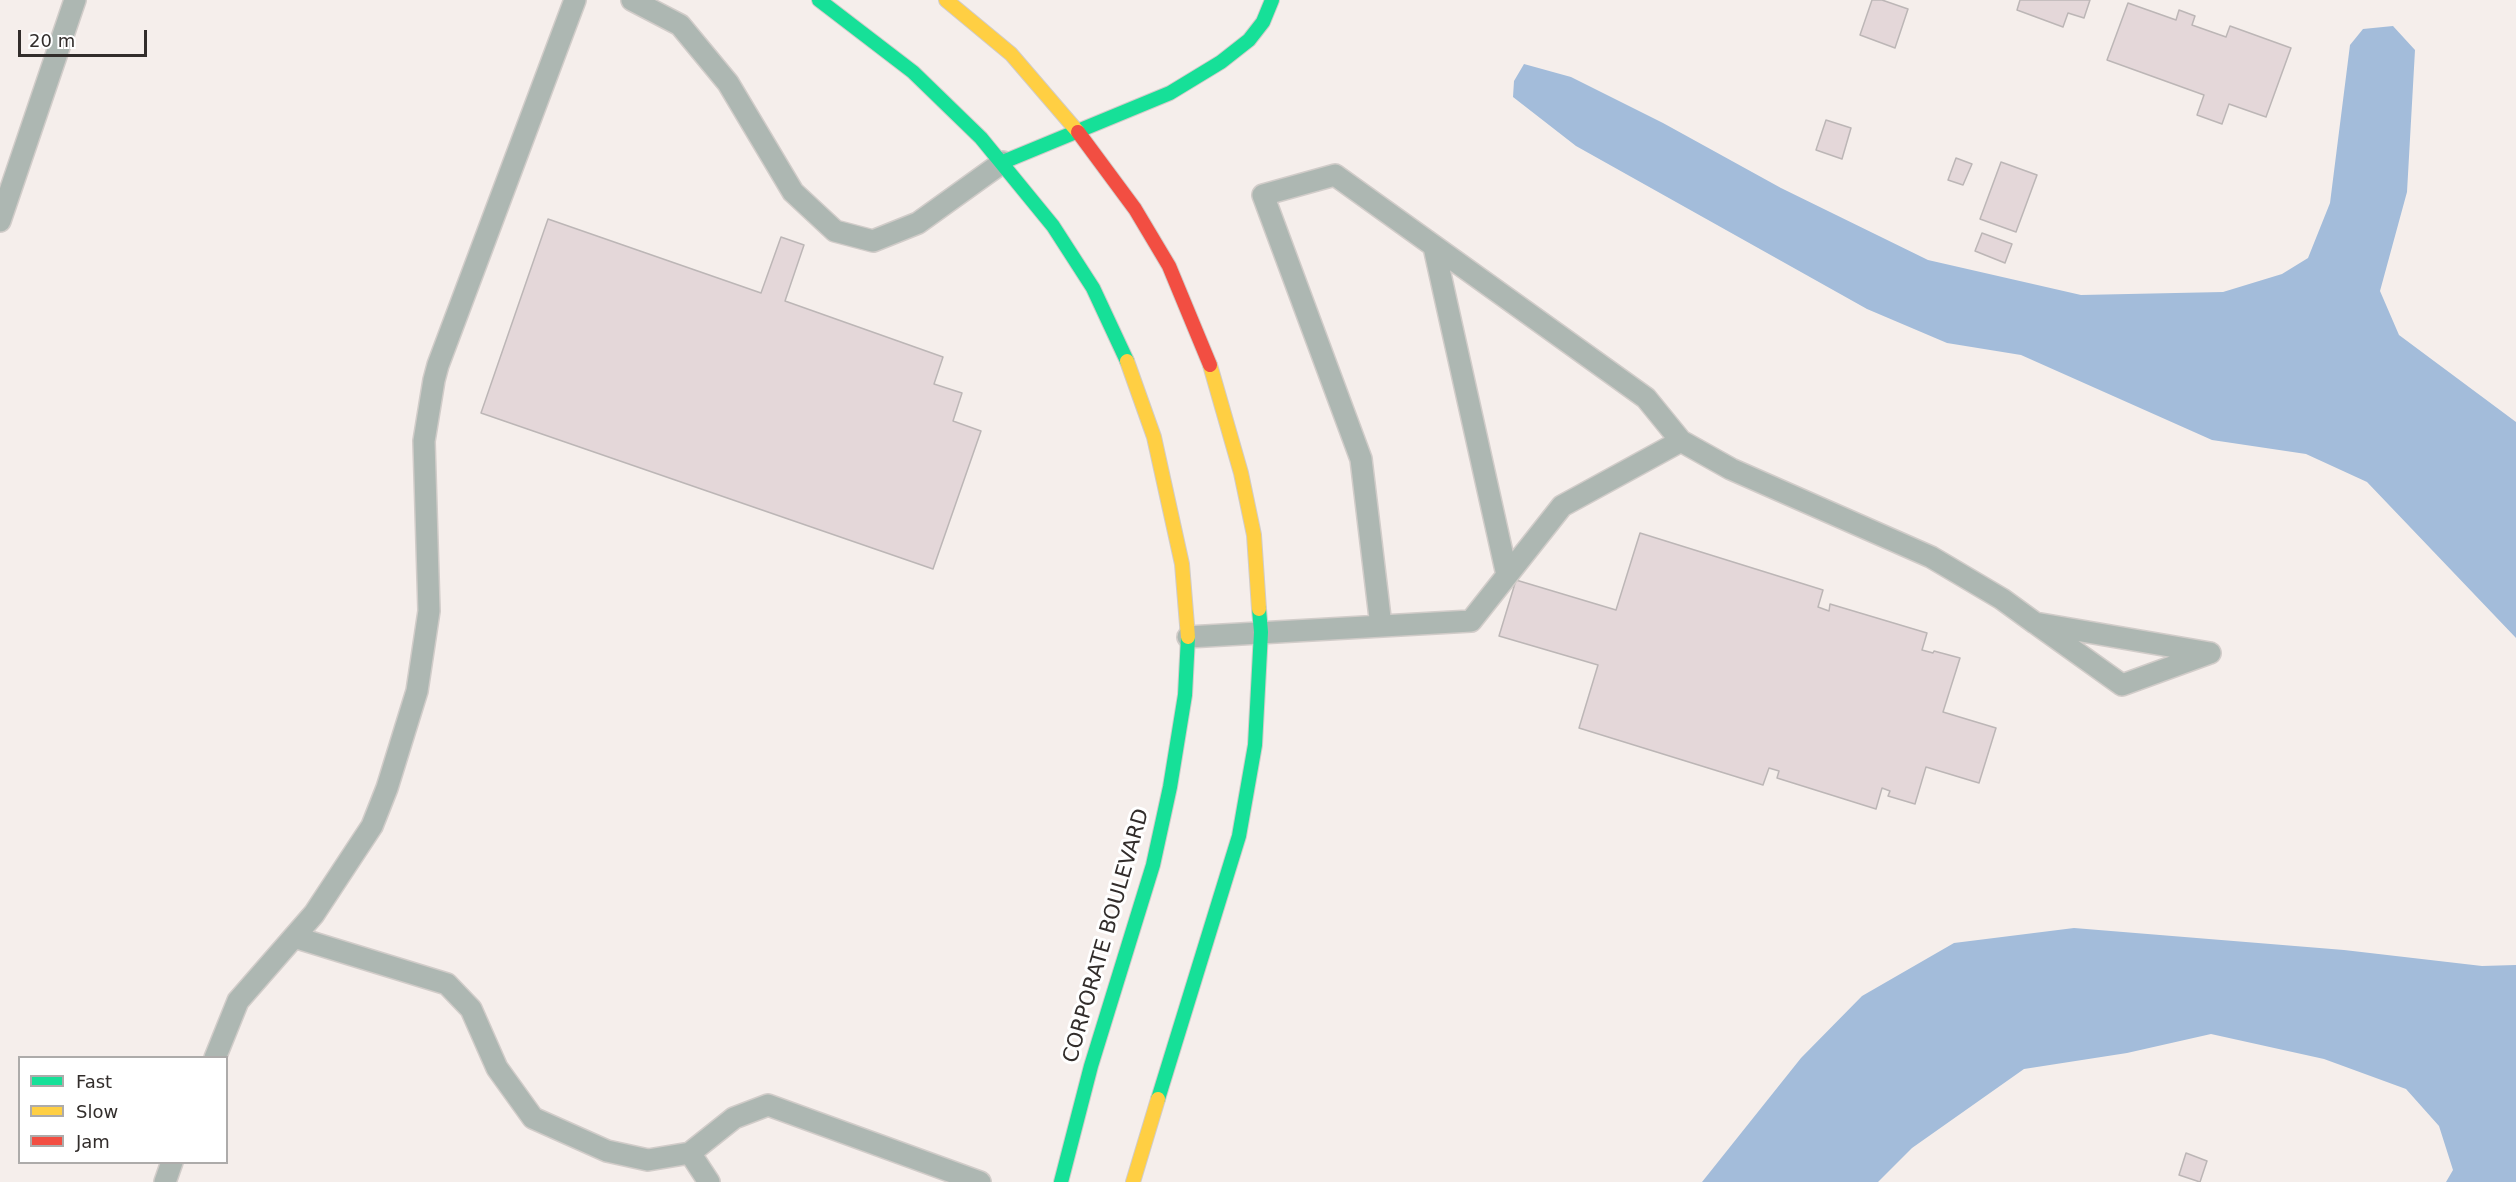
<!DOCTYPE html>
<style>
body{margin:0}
#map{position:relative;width:2516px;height:1182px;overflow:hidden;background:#f5eeeb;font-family:"DejaVu Sans",sans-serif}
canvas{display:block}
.legend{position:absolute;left:18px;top:1056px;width:210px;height:108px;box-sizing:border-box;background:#fff;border:2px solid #adabaa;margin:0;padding:8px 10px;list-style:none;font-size:18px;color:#322d2b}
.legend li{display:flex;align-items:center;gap:12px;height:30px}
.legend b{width:30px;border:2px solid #adabaa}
.scale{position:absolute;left:18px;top:30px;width:129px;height:27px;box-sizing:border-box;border:3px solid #322d2b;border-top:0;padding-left:8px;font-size:18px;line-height:21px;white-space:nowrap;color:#322d2b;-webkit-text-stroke:4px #fff;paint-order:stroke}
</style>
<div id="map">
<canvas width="2516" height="1182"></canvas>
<ul class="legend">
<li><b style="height:8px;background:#16e098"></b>Fast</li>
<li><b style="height:8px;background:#ffcf43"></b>Slow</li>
<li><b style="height:8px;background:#f24e42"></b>Jam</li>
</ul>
<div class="scale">20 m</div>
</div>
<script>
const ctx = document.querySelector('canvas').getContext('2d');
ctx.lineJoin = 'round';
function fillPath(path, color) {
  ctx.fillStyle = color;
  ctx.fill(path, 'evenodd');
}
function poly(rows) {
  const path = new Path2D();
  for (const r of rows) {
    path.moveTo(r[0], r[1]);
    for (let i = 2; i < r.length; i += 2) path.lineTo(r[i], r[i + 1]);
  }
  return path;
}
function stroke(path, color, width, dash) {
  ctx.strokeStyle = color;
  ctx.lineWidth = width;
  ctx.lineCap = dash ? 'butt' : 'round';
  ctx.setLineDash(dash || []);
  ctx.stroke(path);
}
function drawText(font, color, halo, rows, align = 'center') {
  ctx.font = font + ' "DejaVu Sans",sans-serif';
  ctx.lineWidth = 6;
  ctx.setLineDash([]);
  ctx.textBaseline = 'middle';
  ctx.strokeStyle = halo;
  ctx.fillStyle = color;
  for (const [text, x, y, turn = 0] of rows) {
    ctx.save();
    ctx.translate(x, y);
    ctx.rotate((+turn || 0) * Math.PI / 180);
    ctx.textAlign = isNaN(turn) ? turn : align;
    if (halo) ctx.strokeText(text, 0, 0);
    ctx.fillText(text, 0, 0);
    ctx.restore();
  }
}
fillPath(poly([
 [2393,26,2415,50,2407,192,2380,291,2399,335,2516,422,2516,638,2367,482,2306,454,2212,440,2021,355,1947,343,1867,309,1576,146,1513,97,1514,81,1524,64,1571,77,1663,123,1781,188,1928,260,2081,295,2223,292,2282,274,2308,258,2330,203,2350,45,2363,29],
 [2074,928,2344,950,2482,966,2516,965,2516,1182,2446,1182,2453,1170,2439,1126,2406,1089,2324,1059,2211,1034,2127,1053,2024,1069,1912,1148,1878,1182,1702,1182,1801,1058,1862,996,1954,943]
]), '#a3bcda');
const building = poly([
 [1872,0,1882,0,1908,9,1895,48,1860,35,1872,0],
 [2020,0,2090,0,2084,18,2068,13,2063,27,2017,10,2020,0],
 [2128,3,2176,20,2179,10,2195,16,2192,25,2226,37,2230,26,2291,48,2266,117,2229,104,2222,124,2197,115,2204,95,2107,60,2128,3],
 [1826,120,1851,128,1842,159,1816,150,1826,120],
 [1956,158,1972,164,1963,185,1948,180,1956,158],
 [2001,162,2037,175,2016,232,1980,219,2001,162],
 [548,219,761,293,781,237,804,245,785,301,943,357,934,384,962,393,953,421,981,431,933,569,481,413,548,219],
 [1982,233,2012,244,2005,263,1975,251,1982,233],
 [1640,533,1823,590,1818,607,1829,611,1830,604,1927,633,1922,650,1933,653,1934,651,1960,658,1943,712,1996,728,1979,783,1926,767,1915,804,1888,796,1890,791,1882,788,1876,809,1777,778,1779,771,1769,768,1763,785,1579,728,1598,665,1499,636,1516,580,1616,610,1640,533],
 [2186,1153,2207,1161,2200,1182,2179,1175,2186,1153]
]);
fillPath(building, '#e4d7d9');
stroke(building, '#bcb6b6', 1.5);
const lane = poly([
 [632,0,680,25,728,83,793,192,835,231,873,241,918,223,1003,162],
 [0,221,75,0],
 [1434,247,1507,575],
 [2038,625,2122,685,2210,653],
 [1381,626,1361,459,1263,195,1335,175,1646,398,1681,441],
 [1188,637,1471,621,1562,506,1681,441,1731,469,1931,557,2002,599,2035,623,2210,653],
 [294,937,447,984,471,1009,497,1068,533,1118,607,1151,648,1160,690,1153,734,1118,768,1105,980,1182],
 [215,1058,238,1001,314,914,372,826,387,788,417,691,429,611,424,441,434,380,438,365,575,0],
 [690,1153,709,1182],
 [165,1182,172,1162]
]);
const fast = poly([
 [819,0,913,72,981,138,1053,226,1093,288,1127,361],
 [1003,162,1170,93,1221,62,1249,40,1263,22,1272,0],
 [1158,1099,1239,836,1255,745,1261,632,1259,609],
 [1061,1182,1091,1066,1153,865,1170,787,1185,695,1188,637]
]);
const slow = poly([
 [946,0,1011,54,1078,132],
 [1127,361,1154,437,1182,564,1188,637],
 [1210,365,1241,473,1254,535,1259,609],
 [1133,1182,1158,1099]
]);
const jam = poly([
 [1078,132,1135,209,1169,266,1210,365]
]);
stroke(lane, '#d1ccc9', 24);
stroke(fast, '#d1ccc9', 16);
stroke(slow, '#d1ccc9', 16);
stroke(jam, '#d1ccc9', 16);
stroke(lane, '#adb7b2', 21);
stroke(fast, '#16e098', 14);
stroke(slow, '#ffcf43', 14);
stroke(jam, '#f24e42', 14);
drawText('21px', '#322d2b', '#fff', [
 ["CORPORATE BOULEVARD",1107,936,-74]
]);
</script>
